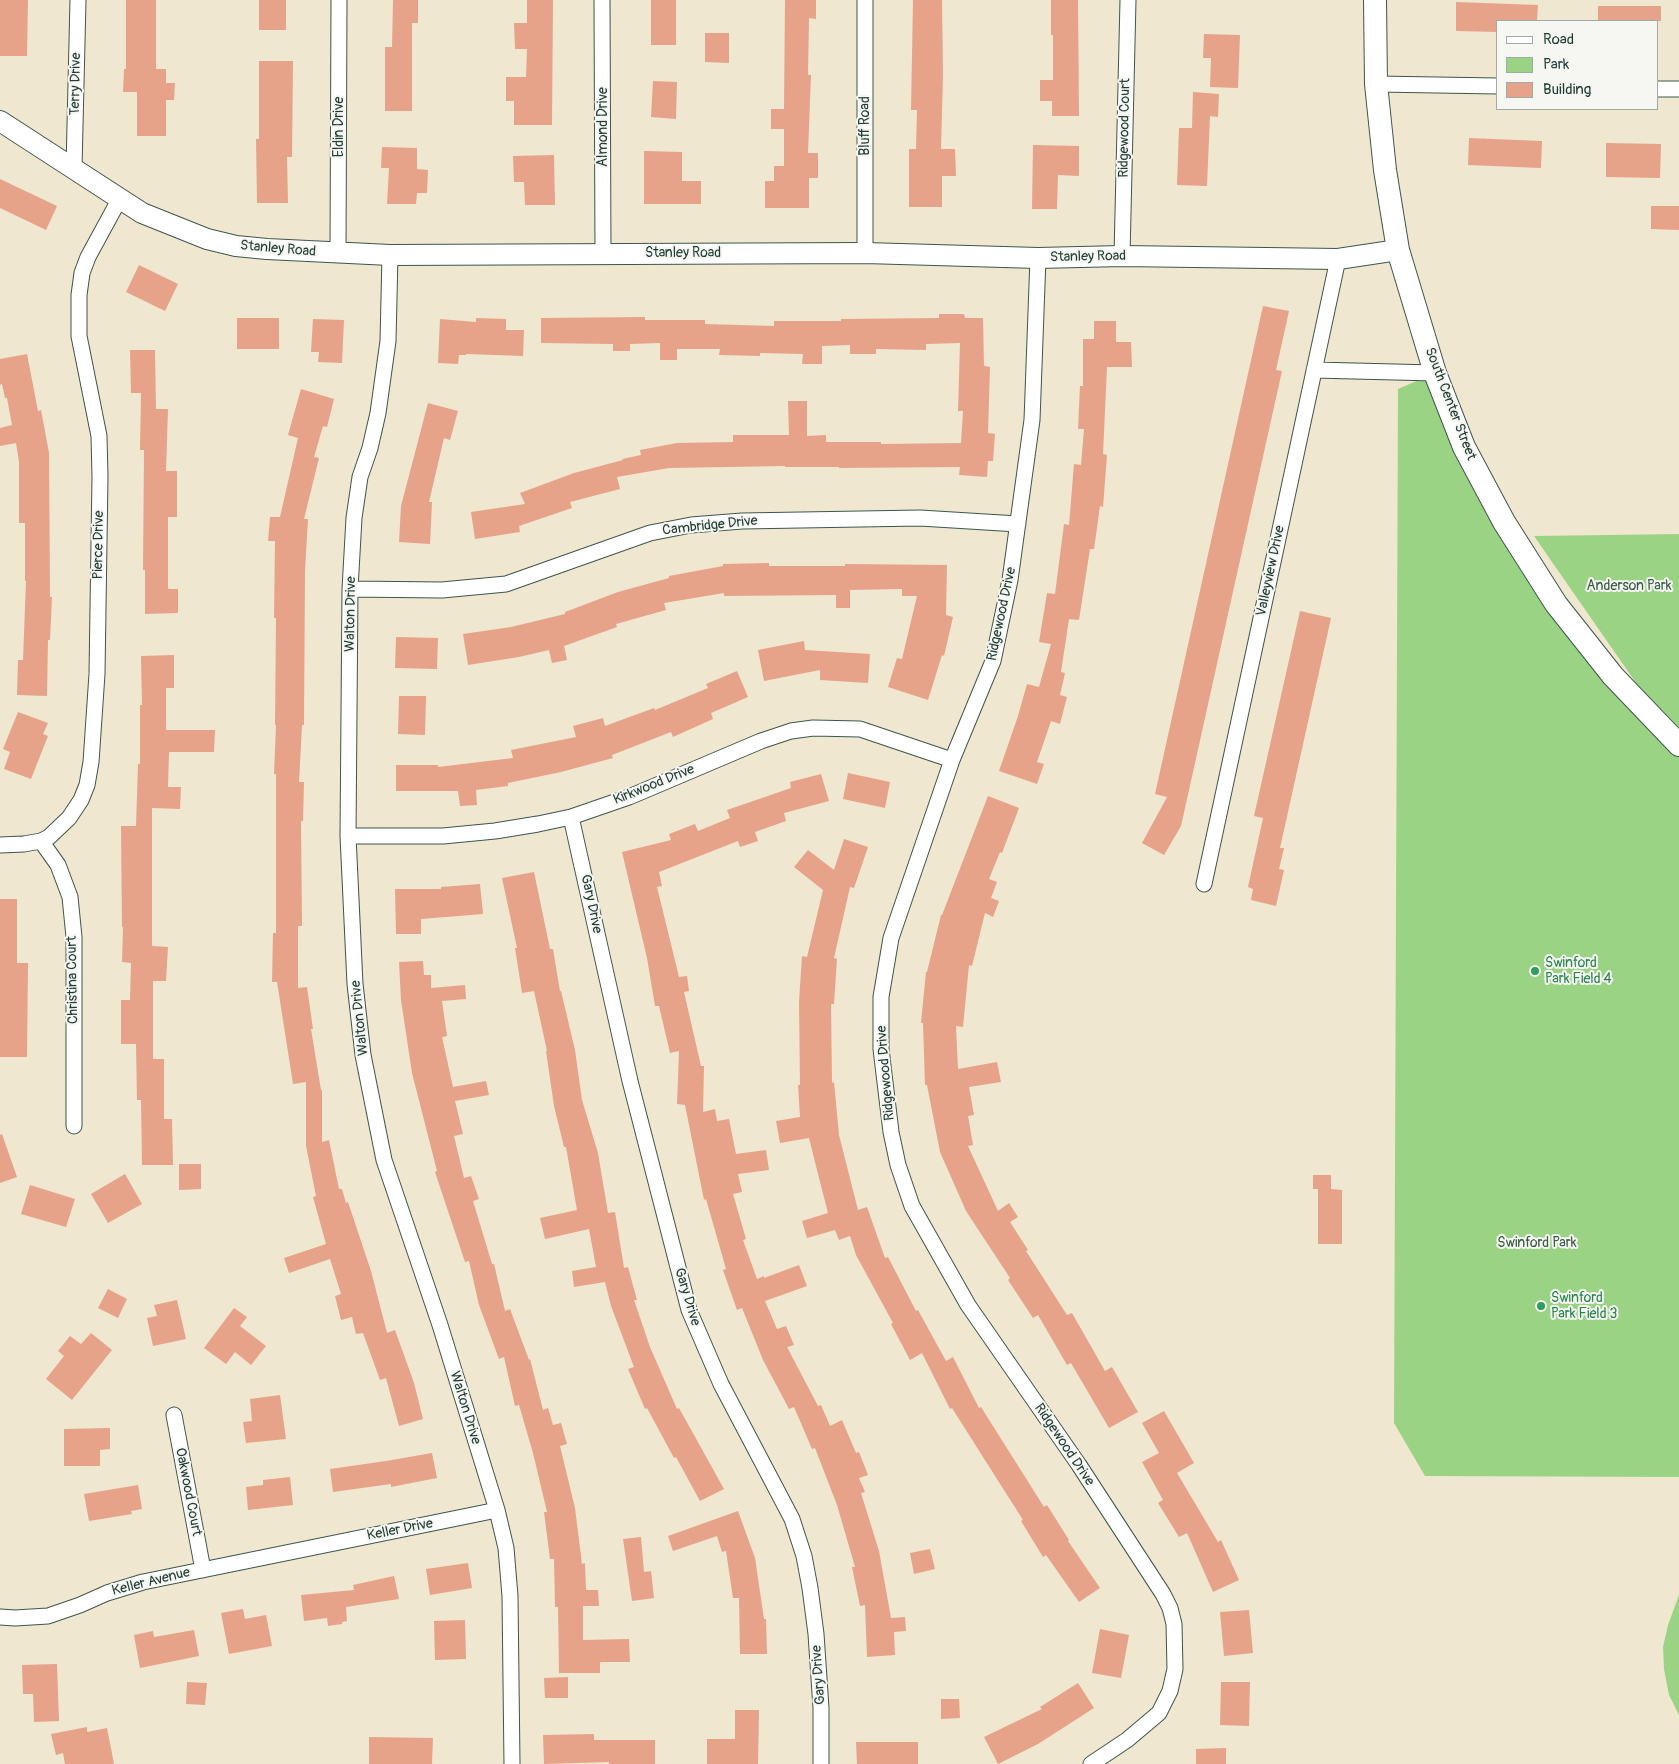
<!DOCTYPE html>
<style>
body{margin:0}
#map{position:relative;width:1679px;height:1764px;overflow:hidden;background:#efe7cf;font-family:Pangolin,sans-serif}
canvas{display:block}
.legend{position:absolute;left:1496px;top:20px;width:162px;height:90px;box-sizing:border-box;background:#f6f6f2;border:1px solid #a0aca6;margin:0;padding:6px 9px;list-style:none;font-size:15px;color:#1f3d34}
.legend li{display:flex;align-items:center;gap:10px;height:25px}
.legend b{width:25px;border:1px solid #a0aca6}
</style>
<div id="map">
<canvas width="1679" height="1764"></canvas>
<ul class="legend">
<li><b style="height:6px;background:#fff"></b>Road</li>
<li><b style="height:14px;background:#9bd385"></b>Park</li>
<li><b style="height:14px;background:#e6a38a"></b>Building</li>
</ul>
</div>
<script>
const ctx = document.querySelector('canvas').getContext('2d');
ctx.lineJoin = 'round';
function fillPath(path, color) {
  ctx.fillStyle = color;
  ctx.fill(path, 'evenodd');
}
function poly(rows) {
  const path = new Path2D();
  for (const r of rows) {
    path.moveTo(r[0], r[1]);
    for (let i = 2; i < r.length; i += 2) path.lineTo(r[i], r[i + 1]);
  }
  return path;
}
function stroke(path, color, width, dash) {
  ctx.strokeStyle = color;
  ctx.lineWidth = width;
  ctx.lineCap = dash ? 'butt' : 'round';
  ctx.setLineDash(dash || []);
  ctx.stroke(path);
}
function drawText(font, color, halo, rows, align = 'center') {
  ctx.font = font + ' Pangolin,sans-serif';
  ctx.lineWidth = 4;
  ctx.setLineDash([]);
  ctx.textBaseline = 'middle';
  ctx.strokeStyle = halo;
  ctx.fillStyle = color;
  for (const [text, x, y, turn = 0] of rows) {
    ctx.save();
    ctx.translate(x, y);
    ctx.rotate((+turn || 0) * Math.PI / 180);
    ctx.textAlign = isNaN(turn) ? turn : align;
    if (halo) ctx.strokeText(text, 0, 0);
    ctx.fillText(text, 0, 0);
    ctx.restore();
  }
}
fillPath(poly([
 [1435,373,1504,522,1677,742,1534,536,1679,534,1679,1477,1425,1476,1394,1423,1398,389],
 [1679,1595,1679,1715,1669,1695,1664,1669,1663,1647,1668,1625]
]), '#9bd385');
fillPath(poly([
 [0,0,28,0,27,56,0,56],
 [126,0,156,0,156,69,166,69,166,83,175,83,174,100,166,100,166,136,137,136,137,92,123,92,124,69,126,69],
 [259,0,286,0,286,30,259,30],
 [393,0,418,0,418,23,412,23,412,111,385,111,385,47,392,47],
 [527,0,553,0,552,125,514,125,514,101,506,101,506,77,526,77,527,49,515,49,514,23,527,23],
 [651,0,676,0,676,45,651,45],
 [785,0,816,0,816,19,809,18,808,75,811,75,808,153,818,153,818,178,809,178,809,208,765,208,765,181,774,181,774,166,784,166,784,129,771,129,771,109,784,109],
 [913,0,942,0,943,74,941,149,955,149,956,176,942,176,942,207,909,207,909,149,916,149,917,110,911,110],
 [1051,0,1078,0,1079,116,1052,116,1052,101,1040,101,1040,80,1053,80,1053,35,1051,35],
 [1456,2,1538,5,1537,21,1498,21,1498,32,1456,31],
 [1598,6,1661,6,1661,21,1598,21],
 [705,33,729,33,729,63,705,62],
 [1204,34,1240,35,1238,88,1210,87,1211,58,1203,58],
 [259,61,293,61,292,157,287,157,288,203,257,203,256,139,259,139],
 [653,81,677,82,676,119,651,117],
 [1193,92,1219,94,1218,117,1210,116,1207,186,1177,185,1179,128,1192,128],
 [1469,138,1542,141,1541,168,1468,165],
 [1606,143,1661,144,1660,178,1606,177],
 [1033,145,1079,146,1079,176,1058,175,1057,209,1032,209],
 [382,147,417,148,417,169,428,170,427,193,417,193,416,204,387,204,389,168,381,168],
 [644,151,682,152,682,181,701,181,701,204,644,204],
 [554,155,555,205,525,205,524,182,514,182,513,156],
 [0,179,57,206,46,230,0,208],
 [1651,206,1679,206,1679,230,1651,229],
 [139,265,178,284,165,311,126,292],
 [1263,306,1289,311,1276,370,1282,371,1181,826,1164,855,1142,843,1167,797,1155,794],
 [939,314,964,314,965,318,983,318,984,366,990,367,988,433,995,434,993,461,988,461,987,477,959,475,960,467,839,468,839,467,785,467,785,466,669,468,617,477,620,489,570,502,572,508,519,526,520,532,475,539,471,512,525,504,520,493,574,473,623,460,622,459,641,455,640,450,677,443,733,442,733,435,789,435,788,401,807,401,807,436,826,435,826,442,881,442,881,444,961,443,963,411,958,411,960,343,926,344,926,350,876,349,876,354,850,354,850,345,822,346,822,364,802,364,803,354,760,353,760,356,719,355,720,349,677,349,677,360,660,360,660,343,630,344,630,351,613,351,613,344,541,343,541,318,645,317,645,320,705,320,705,324,774,326,774,321,841,321,841,319,939,318],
 [237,318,279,318,279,349,237,349],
 [476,318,506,319,506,330,524,330,523,356,466,354,466,355,459,355,458,364,438,363,440,319,476,322],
 [313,319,344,320,342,363,318,362,319,352,311,352],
 [1094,321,1116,321,1116,342,1131,342,1132,367,1107,367,1103,454,1107,455,1103,507,1100,506,1094,549,1090,549,1079,620,1069,619,1061,672,1065,673,1060,695,1067,697,1060,724,1051,721,1037,762,1044,764,1037,784,999,771,1018,716,1027,684,1039,687,1051,644,1039,642,1047,593,1055,594,1064,524,1069,525,1074,464,1081,465,1084,429,1078,429,1080,386,1083,386,1083,339,1094,339],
 [130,350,155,350,156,409,168,409,166,471,177,471,177,517,168,517,168,589,178,589,178,613,145,614,145,570,143,570,144,450,140,450,141,393,131,393],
 [27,354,38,411,41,410,49,453,50,597,52,597,50,640,48,640,47,696,17,695,18,660,23,660,26,581,25,581,25,523,19,523,19,462,16,443,0,446,0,428,12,425,7,398,5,398,2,384,0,385,0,359],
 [301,389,334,399,327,427,323,426,314,457,319,458,304,519,308,519,305,571,304,725,302,725,299,782,304,782,303,821,301,821,302,926,298,926,298,988,307,987,313,1029,311,1029,321,1090,322,1090,322,1142,329,1140,339,1189,342,1189,346,1203,348,1202,371,1271,387,1333,395,1330,414,1383,423,1419,399,1426,386,1378,380,1380,363,1333,356,1334,352,1317,341,1320,335,1296,341,1294,330,1259,289,1273,284,1258,326,1244,313,1197,316,1196,306,1146,306,1082,293,1084,277,982,272,982,273,933,276,933,276,774,274,774,276,725,275,725,276,618,274,618,275,541,268,541,270,517,280,517,298,438,288,435],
 [428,403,458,411,450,440,444,438,429,502,432,502,430,544,399,542,401,506],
 [769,563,769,566,845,566,845,564,947,565,946,615,953,617,944,656,942,655,928,700,888,687,897,658,902,659,917,596,902,596,902,589,850,590,850,608,836,608,836,595,724,596,724,593,664,603,666,610,616,624,617,627,564,646,567,660,552,663,549,650,519,657,468,665,463,634,511,627,565,614,565,612,618,592,669,578,669,576,723,566,723,564],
 [1300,611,1331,618,1280,848,1284,848,1279,869,1284,870,1276,906,1251,900,1253,889,1248,887,1263,818,1254,816],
 [396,637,438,638,437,669,395,668],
 [804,641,805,650,870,654,868,683,820,680,820,670,764,681,758,650],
 [174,655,174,688,166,688,166,730,215,730,214,752,169,752,168,787,181,787,180,809,152,808,152,946,168,947,166,981,153,981,153,1059,164,1059,164,1119,172,1119,173,1165,142,1165,141,1100,137,1100,136,1044,121,1044,121,1000,130,1000,131,963,122,962,123,927,122,927,121,826,136,826,138,764,140,764,140,705,142,705,141,656],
 [737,671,748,697,711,713,713,719,673,737,671,732,612,755,613,758,561,772,508,783,508,786,476,790,477,805,460,806,458,791,396,791,396,765,438,765,438,767,513,758,511,750,576,737,573,726,603,718,605,726,654,708,655,710,708,688,706,684],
 [399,696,426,696,425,735,398,734],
 [18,712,48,723,43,734,48,736,31,779,4,769,10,752,3,749],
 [848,773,890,782,885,808,843,799],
 [821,774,829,801,784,813,786,821,755,832,758,841,740,847,738,841,659,872,662,886,657,887,679,977,687,976,689,991,684,992,701,1066,704,1066,703,1112,715,1109,717,1121,729,1119,736,1154,766,1150,769,1170,738,1174,742,1192,733,1194,746,1239,743,1240,757,1279,764,1276,764,1278,799,1265,807,1286,765,1301,777,1329,786,1326,794,1345,787,1347,818,1406,821,1405,830,1426,842,1420,856,1453,859,1452,868,1475,859,1478,865,1492,861,1493,879,1551,891,1618,905,1617,906,1631,894,1632,895,1655,867,1657,865,1605,860,1606,852,1567,855,1567,837,1505,815,1448,812,1449,794,1407,789,1409,763,1360,742,1308,737,1310,723,1270,726,1269,706,1199,704,1200,685,1105,677,1104,679,1051,670,1053,659,1006,655,1006,647,958,622,852,671,840,669,834,695,824,698,831,730,818,727,810,791,788,790,782],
 [988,796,1019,808,1002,853,1000,852,989,879,997,882,991,898,999,901,993,917,985,913,972,966,969,965,963,1027,956,1026,958,1069,997,1062,1001,1082,969,1087,974,1115,968,1116,973,1145,968,1146,998,1211,1009,1203,1018,1217,1010,1222,1028,1250,1026,1251,1067,1315,1072,1313,1105,1371,1112,1367,1138,1412,1109,1428,1071,1363,1067,1365,1038,1315,1033,1318,1008,1280,1010,1278,966,1211,940,1152,927,1085,925,1085,923,1023,921,1023,926,972,927,972,941,915,942,915],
 [844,839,868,847,854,888,850,887,834,958,837,959,834,1004,831,1004,832,1083,834,1082,839,1135,858,1210,867,1207,885,1258,888,1257,916,1311,918,1310,946,1361,953,1357,979,1408,981,1407,1044,1507,1047,1505,1069,1540,1068,1541,1100,1588,1079,1602,1046,1555,1043,1557,1021,1521,1023,1520,983,1457,952,1408,950,1409,922,1353,910,1360,891,1324,893,1323,856,1255,850,1236,839,1240,835,1230,807,1238,802,1221,828,1213,819,1178,809,1138,780,1143,776,1121,800,1117,798,1085,800,1085,799,1002,802,956,807,957,823,890,794,867,808,850,834,870],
 [534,872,550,949,553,949,560,991,561,991,575,1050,582,1100,598,1153,608,1213,615,1212,624,1268,628,1267,637,1300,634,1300,650,1347,677,1409,679,1408,724,1489,700,1501,676,1457,674,1458,647,1408,645,1409,628,1369,634,1367,611,1306,605,1282,574,1287,572,1271,596,1267,589,1229,545,1239,540,1218,577,1210,566,1147,564,1147,554,1106,546,1051,547,1051,534,991,522,993,515,948,517,948,502,878],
 [480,884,483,914,421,919,421,934,396,934,395,889,441,889,441,887],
 [0,899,17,899,17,963,28,963,27,1057,0,1057],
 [423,961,424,975,431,975,431,988,465,985,466,999,442,1001,447,1036,442,1037,453,1087,486,1081,489,1095,455,1101,463,1134,454,1136,464,1178,471,1176,479,1199,473,1201,492,1264,494,1264,505,1311,510,1309,529,1360,530,1359,543,1410,548,1408,553,1425,561,1423,567,1444,560,1446,575,1508,582,1564,585,1563,586,1590,598,1590,599,1606,583,1606,583,1640,629,1639,630,1662,600,1662,600,1673,559,1673,558,1607,555,1607,554,1559,550,1559,544,1512,547,1512,533,1453,519,1405,515,1406,504,1357,499,1359,479,1305,469,1261,465,1262,435,1172,437,1171,412,1073,401,1000,399,962],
 [2,1134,17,1177,0,1183,0,1135],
 [179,1164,201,1164,201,1189,179,1190],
 [125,1174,142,1204,108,1223,91,1194],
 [1313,1175,1331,1175,1331,1189,1342,1190,1342,1244,1318,1244,1318,1189,1313,1189],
 [30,1185,75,1199,66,1227,21,1214],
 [108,1289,127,1299,118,1318,98,1308],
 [177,1300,186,1339,153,1346,147,1318,157,1316,154,1305],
 [234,1308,247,1317,240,1326,266,1346,251,1365,235,1352,226,1364,204,1348],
 [91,1333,112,1350,72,1400,46,1379,64,1356,58,1351,70,1336,81,1344],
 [280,1395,286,1439,246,1443,243,1422,252,1421,250,1399],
 [1164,1411,1194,1463,1177,1473,1218,1542,1221,1540,1239,1580,1213,1592,1187,1533,1179,1537,1158,1503,1163,1500,1142,1462,1159,1453,1142,1423],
 [110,1428,110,1449,100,1450,100,1466,64,1466,64,1429],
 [432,1453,437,1478,391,1487,391,1484,333,1492,330,1469,386,1461],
 [290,1477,293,1505,248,1510,246,1487,263,1485,263,1480],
 [138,1485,142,1509,131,1511,132,1514,89,1521,84,1494],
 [738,1511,755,1558,764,1619,766,1619,767,1654,740,1654,739,1598,733,1598,726,1551,722,1552,717,1536,673,1551,668,1536],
 [641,1537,644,1572,651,1571,654,1598,632,1601,623,1539],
 [930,1549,935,1569,914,1574,910,1553],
 [468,1563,472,1588,430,1595,426,1569],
 [394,1576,399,1599,346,1607,347,1621,342,1622,342,1624,328,1626,327,1618,304,1621,301,1595,354,1590,353,1585],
 [243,1609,245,1619,266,1615,272,1646,229,1654,221,1613],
 [1249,1610,1253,1653,1224,1656,1220,1612],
 [465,1620,466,1659,435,1660,434,1621],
 [1100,1629,1129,1635,1121,1678,1092,1673],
 [194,1630,199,1656,140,1668,134,1635,153,1631,154,1637],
 [57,1664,59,1721,34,1722,33,1694,23,1694,22,1665],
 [568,1677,568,1698,545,1698,544,1678],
 [187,1682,207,1683,205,1705,186,1704],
 [1221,1682,1250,1682,1249,1726,1220,1725],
 [1078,1683,1094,1708,1038,1744,998,1764,984,1737,1042,1709,1040,1707],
 [941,1699,959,1699,960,1718,941,1719],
 [735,1710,759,1710,758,1764,707,1764,707,1739,735,1739],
 [87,1727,87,1732,107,1728,114,1764,65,1764,63,1753,56,1755,51,1734],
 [594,1734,594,1740,655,1740,655,1764,609,1764,609,1762,544,1764,543,1735],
 [369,1737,433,1738,432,1764,369,1764],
 [856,1742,918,1742,918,1764,857,1764],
 [1226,1748,1226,1764,1196,1764,1196,1749]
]), '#e6a38a');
const minor = poly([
 [602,0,603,254],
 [865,0,865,253],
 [1376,84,1498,86],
 [1658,89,1679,89],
 [74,168,78,0],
 [338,254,339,0],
 [390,255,388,341,378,413,370,448,360,477,354,518,350,589,348,836,355,984,363,1055,384,1160,440,1325,497,1510,506,1548,510,1596,512,1764],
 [1122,256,1128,0],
 [1038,258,1032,420,1010,580,993,661,952,760,891,938,881,997,881,1049,891,1132,898,1165,912,1206,968,1305,1079,1465,1163,1594,1170,1608,1174,1624,1175,1669,1170,1691,1159,1713,1127,1740,1091,1764],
 [1314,370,1435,373],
 [350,589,442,590,506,584,650,533,691,525,742,521,920,518,1018,524],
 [571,817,630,1081,689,1310,721,1384,792,1519,804,1556,810,1588,816,1634,821,1708,821,1764],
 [348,836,443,836,495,831,538,824,571,817,629,797,761,741,791,731,813,728,860,729,952,760],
 [41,841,58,865,70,897,74,937,74,1126],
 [0,845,24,844,41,841,49,837,69,818,81,800,87,785,91,762,97,674,100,477,99,436,79,336,79,295,82,273,88,257,119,200],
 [1204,884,1338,259],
 [174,1415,203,1570],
 [0,1617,15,1618,48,1616,80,1605,107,1593,143,1582,497,1510]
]);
const tertiary = poly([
 [0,121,142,213,207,239,236,246,267,249,390,255,865,253,1038,258,1122,256,1338,259,1398,250]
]);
const secondary = poly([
 [1375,0,1376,84,1385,170,1398,250,1435,373,1464,447,1504,522,1556,604,1613,676,1679,745]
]);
stroke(minor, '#3e564b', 17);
stroke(tertiary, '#3e564b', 22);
stroke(secondary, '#3e564b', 24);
stroke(minor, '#fff', 15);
stroke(tertiary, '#fff', 20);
stroke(secondary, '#fff', 22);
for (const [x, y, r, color] of [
 [1535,971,5,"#2e9e5b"],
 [1541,1306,5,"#2e9e5b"]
]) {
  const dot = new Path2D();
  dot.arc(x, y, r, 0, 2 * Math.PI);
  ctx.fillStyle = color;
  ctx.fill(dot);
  stroke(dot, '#f6f6f2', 2);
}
drawText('14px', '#1f3d34', '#f6f6f2', [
 ["Terry Drive",76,84,-89],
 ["Bluff Road",865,126,-90],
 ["Eldin Drive",339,127,-90],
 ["Almond Drive",603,127,-90],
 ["Ridgewood Court",1125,128,-89],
 ["Stanley Road",278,249,5],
 ["Stanley Road",683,253],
 ["Stanley Road",1088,257,-1],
 ["South Center Street",1450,404,69],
 ["Cambridge Drive",710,526,-6],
 ["Pierce Drive",99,545,-89],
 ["Valleyview Drive",1271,571,-78],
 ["Walton Drive",351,614,-89],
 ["Ridgewood Drive",1002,614,-78],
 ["Kirkwood Drive",654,785,-22],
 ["Gary Drive",591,904,78],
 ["Christina Court",73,980,-91],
 ["Walton Drive",360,1018,-96],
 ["Ridgewood Drive",886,1073,-95],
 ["Gary Drive",687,1297,73],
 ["Walton Drive",465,1408,73],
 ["Ridgewood Drive",1064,1445,56],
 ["Oakwood Court",188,1492,79],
 ["Keller Drive",400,1530,-11],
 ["Keller Avenue",151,1582,-14],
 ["Gary Drive",819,1675,-94]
]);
drawText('14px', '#385b44', '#f6f6f2', [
 ["Anderson Park",1629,586],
 ["Swinford Park",1537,1243]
]);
drawText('14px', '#27864d', '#f6f6f2', [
 ["Swinford",1545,963],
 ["Park Field 4",1545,979],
 ["Swinford",1551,1298],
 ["Park Field 3",1551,1314]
], 'left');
</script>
